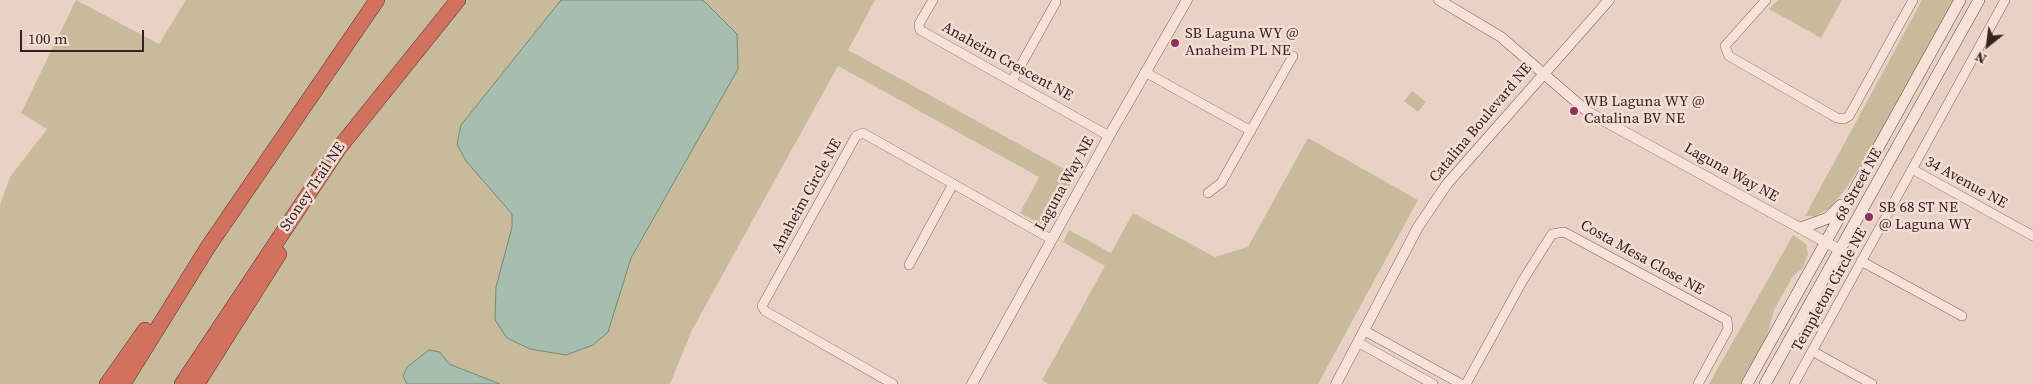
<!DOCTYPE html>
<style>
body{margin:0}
#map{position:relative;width:2033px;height:384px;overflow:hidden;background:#ead1c6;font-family:"Source Serif 4",serif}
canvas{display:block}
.north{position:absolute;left:1963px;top:20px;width:50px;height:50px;-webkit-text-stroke:4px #f2ded5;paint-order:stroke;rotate:209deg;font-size:14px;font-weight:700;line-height:20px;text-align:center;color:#362220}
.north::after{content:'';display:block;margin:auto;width:18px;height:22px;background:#362220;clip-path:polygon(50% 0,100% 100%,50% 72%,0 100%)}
.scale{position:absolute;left:20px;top:30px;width:124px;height:22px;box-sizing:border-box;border:2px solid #362220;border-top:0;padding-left:6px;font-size:15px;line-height:18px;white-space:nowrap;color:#362220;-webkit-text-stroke:4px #f2ded5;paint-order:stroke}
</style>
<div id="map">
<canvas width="2033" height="384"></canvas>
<div class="north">N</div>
<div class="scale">100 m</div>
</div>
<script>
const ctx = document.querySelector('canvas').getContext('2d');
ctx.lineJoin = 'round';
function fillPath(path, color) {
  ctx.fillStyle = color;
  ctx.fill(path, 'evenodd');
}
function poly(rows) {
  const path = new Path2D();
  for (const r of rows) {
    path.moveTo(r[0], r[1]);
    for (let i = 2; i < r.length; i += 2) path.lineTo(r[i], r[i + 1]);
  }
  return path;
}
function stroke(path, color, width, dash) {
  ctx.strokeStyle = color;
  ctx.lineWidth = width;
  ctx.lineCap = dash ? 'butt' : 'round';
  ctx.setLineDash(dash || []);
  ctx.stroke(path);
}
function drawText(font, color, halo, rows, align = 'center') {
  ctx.font = font + ' "Source Serif 4",serif';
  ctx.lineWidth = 5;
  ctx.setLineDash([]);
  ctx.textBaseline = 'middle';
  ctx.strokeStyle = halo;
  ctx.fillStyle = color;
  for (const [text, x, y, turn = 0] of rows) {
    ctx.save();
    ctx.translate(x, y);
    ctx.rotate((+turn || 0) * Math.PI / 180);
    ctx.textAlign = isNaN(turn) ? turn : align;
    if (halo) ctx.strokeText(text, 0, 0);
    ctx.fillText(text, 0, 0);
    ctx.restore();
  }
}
fillPath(poly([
 [76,0,159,44,186,0,875,0,848,50,1075,175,1050,220,1041,224,1020,213,1039,177,838,66,692,330,670,384,0,384,0,205,10,177,47,129,21,113],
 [1778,0,1842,0,1821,38,1769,9],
 [1922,0,1954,0,1879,135,1847,187,1830,208,1815,216,1805,216],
 [1412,91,1426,102,1418,112,1404,101],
 [1308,138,1418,200,1318,384,1048,384,1042,380,1105,266,1063,242,1069,230,1111,253,1133,213,1215,257,1248,247],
 [1793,235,1806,244,1808,254,1803,268,1793,276,1774,310,1767,336,1741,384,1709,384]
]), '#c8bb9b');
const water = poly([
 [561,0,703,0,737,34,738,69,631,258,608,332,593,345,566,355,530,349,507,338,495,320,496,287,512,227,512,214,466,161,457,144,461,125,561,0],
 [429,350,440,352,449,364,500,384,407,384,403,376,407,367,429,350]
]);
fillPath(water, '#a7beae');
stroke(water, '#6f8c79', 1);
const minor = poly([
 [933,0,919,24,920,30,1109,136],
 [1766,0,1725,46,1729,56,1837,118,1844,119,1849,116,1913,0],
 [1145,72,1251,131],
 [1012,81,1056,2],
 [1912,169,2033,236],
 [1208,193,1221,183,1293,56],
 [1861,261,1962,316],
 [909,265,953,184],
 [1365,331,1461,384],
 [1359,343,1433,384],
 [1812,351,1872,384],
 [893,384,765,311,762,306,856,136,863,133,1051,239],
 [1466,384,1523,280,1552,234,1564,232,1727,320,1728,329,1698,384],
 [1794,384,2005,0]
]);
const tertiary = poly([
 [1439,0,1501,37,1588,112,1840,250],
 [972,384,1109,136,1187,0],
 [1336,384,1418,227,1447,184,1609,0]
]);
const secondary = poly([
 [1801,228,1828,218,1841,205],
 [1747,384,1960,0],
 [1765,384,1979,0]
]);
const motorway = poly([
 [107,384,145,330],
 [123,384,208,247,377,0],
 [182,384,339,148,458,0],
 [197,384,279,254]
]);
stroke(minor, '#84635d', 10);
stroke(tertiary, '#84635d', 11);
stroke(secondary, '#664540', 12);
stroke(motorway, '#523431', 16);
stroke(minor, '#f6e2d9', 9);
stroke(tertiary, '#f6e2d9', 10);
stroke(secondary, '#f6e2d9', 11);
stroke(motorway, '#d2725e', 15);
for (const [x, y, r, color] of [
 [1175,43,5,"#8e3257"],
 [1574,111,5,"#8e3257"],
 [1869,217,5,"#8e3257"]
]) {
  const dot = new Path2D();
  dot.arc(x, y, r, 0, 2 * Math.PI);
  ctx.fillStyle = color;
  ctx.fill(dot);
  stroke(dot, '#f2ded5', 2);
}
drawText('15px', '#362220', '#f2ded5', [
 ["SB Laguna WY @",1185,34],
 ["Anaheim PL NE",1185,51],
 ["WB Laguna WY @",1584,102],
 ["Catalina BV NE",1584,119],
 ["SB 68 ST NE",1879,208],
 ["@ Laguna WY",1879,225]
], 'left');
drawText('15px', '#362220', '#f2ded5', [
 ["Anaheim Crescent NE",1007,62,29],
 ["Catalina Boulevard NE",1481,123,-50],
 ["Laguna Way NE",1731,173,29],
 ["34 Avenue NE",1966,183,29],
 ["Laguna Way NE",1065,184,-61],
 ["68 Street NE",1859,185,-61],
 ["Stoney Trail NE",313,187,-56],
 ["Anaheim Circle NE",807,196,-61],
 ["Costa Mesa Close NE",1642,258,29],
 ["Templeton Circle NE",1830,290,-61]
]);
</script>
